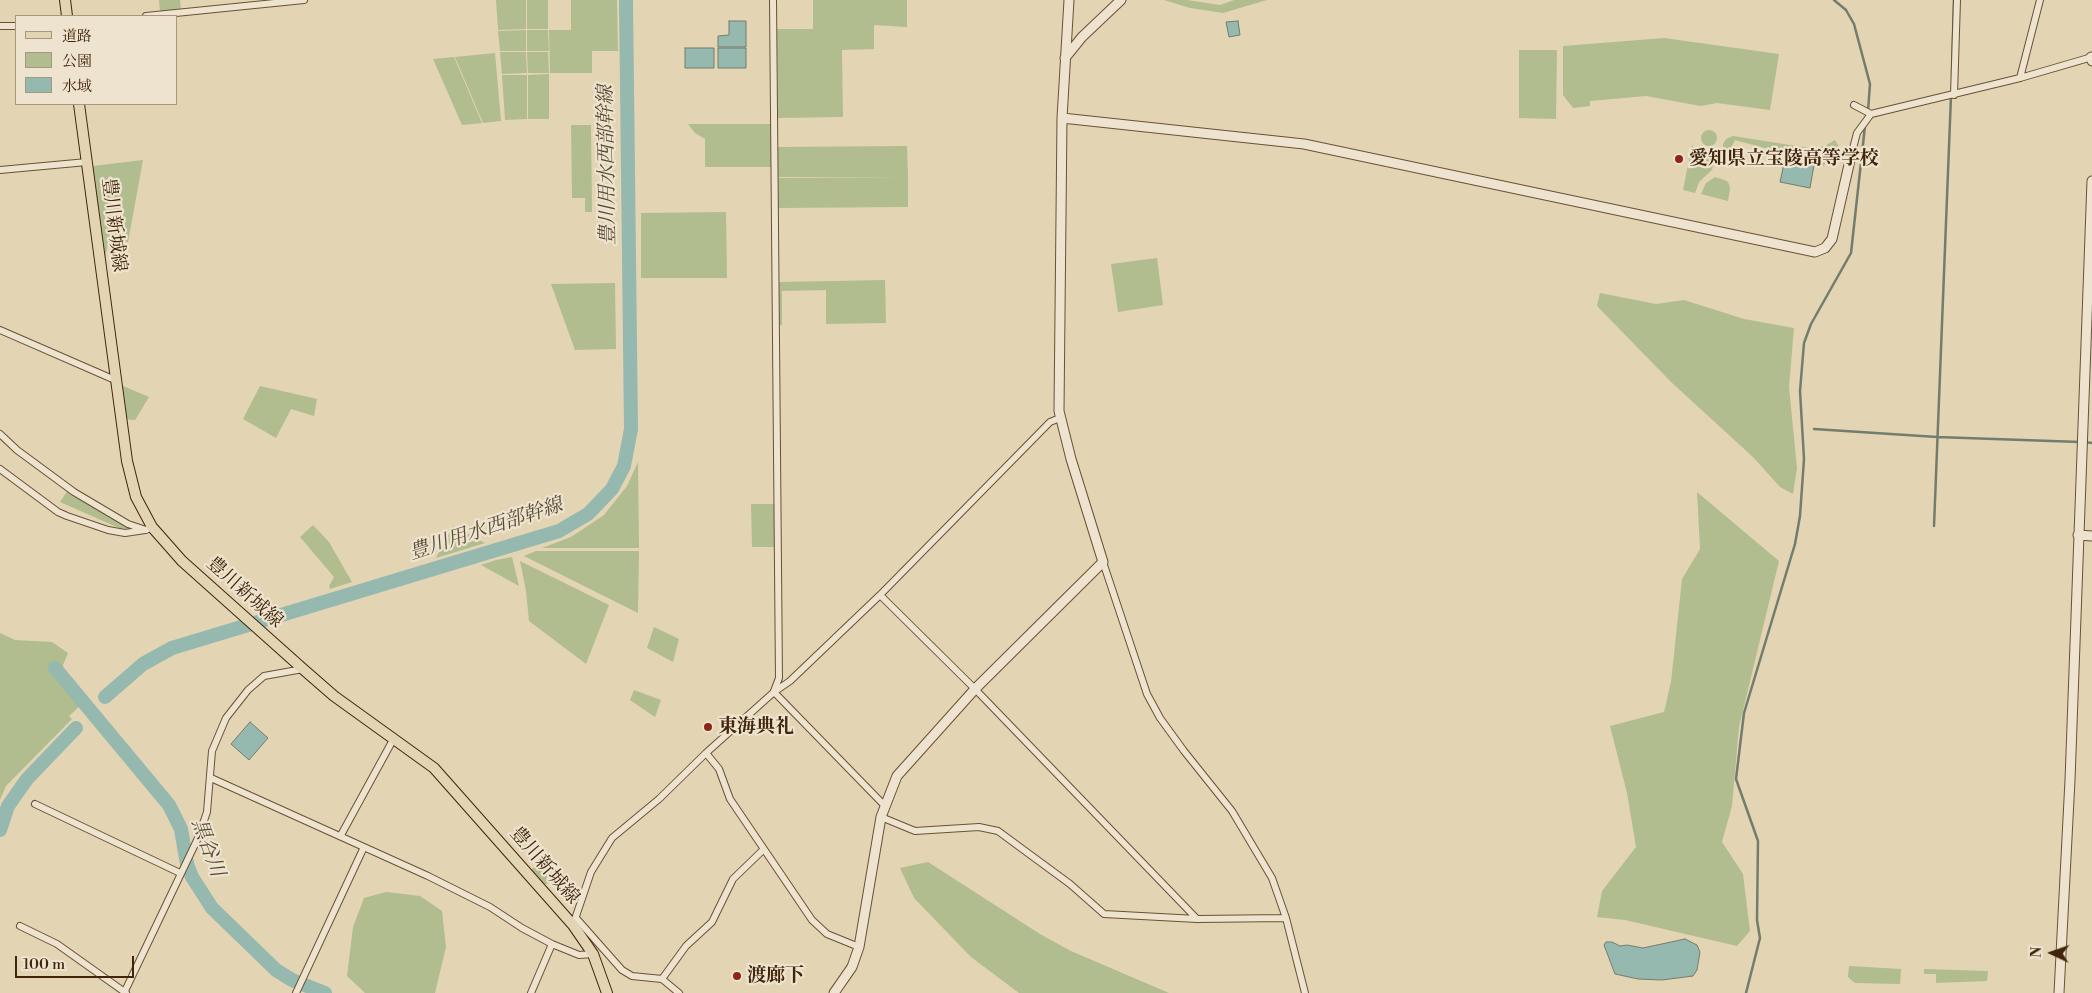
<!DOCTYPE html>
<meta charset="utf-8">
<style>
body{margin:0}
#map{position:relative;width:2092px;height:993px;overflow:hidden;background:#e3d4b3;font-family:"Libre Bodoni","Noto Serif JP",serif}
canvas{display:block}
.legend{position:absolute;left:15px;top:15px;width:162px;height:90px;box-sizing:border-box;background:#ede3ce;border:1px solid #a89780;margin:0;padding:6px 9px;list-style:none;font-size:15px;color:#41250b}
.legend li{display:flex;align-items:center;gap:10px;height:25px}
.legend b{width:25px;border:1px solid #a89780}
.north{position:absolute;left:2027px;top:928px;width:50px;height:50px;-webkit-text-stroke:4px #ede3ce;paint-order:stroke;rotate:273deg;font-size:14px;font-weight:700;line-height:20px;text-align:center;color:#41250b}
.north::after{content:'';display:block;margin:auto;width:18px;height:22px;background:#41250b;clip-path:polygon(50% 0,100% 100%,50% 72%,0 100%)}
.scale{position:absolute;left:15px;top:956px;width:119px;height:22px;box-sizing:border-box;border:2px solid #41250b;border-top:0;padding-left:6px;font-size:15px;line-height:18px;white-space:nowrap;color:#41250b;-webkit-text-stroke:4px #ede3ce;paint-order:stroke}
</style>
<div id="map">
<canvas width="2092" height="993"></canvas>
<ul class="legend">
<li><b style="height:6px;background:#e3d4b3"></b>道路</li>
<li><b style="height:14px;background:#b1bd8f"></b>公園</li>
<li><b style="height:14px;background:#95b8af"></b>水域</li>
</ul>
<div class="north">N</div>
<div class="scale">100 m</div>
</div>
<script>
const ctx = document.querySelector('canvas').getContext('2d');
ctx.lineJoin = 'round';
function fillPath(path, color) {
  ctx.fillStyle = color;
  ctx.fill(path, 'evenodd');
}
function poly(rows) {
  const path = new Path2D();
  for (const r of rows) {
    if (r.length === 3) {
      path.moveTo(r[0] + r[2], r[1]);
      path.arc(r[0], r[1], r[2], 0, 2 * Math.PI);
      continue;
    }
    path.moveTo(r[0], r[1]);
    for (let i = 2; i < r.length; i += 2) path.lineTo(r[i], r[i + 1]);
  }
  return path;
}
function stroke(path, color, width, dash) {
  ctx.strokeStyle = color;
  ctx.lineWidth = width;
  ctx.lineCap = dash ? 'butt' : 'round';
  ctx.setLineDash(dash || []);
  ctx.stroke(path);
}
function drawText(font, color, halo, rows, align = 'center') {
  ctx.font = font + ' "Libre Bodoni","Noto Serif JP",serif';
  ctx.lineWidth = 4.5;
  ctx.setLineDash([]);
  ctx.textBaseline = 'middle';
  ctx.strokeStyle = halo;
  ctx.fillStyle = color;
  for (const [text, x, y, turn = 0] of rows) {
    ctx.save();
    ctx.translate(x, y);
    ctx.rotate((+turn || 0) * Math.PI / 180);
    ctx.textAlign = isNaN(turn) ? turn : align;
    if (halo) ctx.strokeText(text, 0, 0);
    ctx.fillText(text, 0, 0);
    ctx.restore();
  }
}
fillPath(poly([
 [159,0,180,0,181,10,160,12],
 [496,0,526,0,526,29,498,30],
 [527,0,548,0,548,29,527,29],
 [571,0,617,0,618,51,592,51,592,73,550,73,549,30,571,30],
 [813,0,907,0,907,27,874,25,874,49,842,50,843,117,778,118,777,29,813,29],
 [1164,0,1187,0,1220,5,1234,0,1267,0,1223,13,1190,8],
 [526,30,526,51,500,51,498,31],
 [527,30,548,30,549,51,527,51],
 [1664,38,1779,54,1770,110,1717,103,1701,106,1646,96,1590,101,1590,106,1573,108,1563,95,1563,46],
 [1519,50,1557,50,1556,119,1519,118],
 [500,52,526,52,527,73,502,74],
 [527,52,548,52,549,73,528,73],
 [495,53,501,121,483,123,455,57],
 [454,57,482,123,462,125,433,59],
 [549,74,549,119,528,119,528,75],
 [502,75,527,75,527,119,505,120],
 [688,124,771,124,771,167,705,167,705,139,695,133],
 [571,125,591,125,592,212,585,212,585,198,572,198],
 [1709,138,8],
 [1733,136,1809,148,1825,146,1835,140,1844,156,1832,151,1827,158,1824,166,1820,163,1735,140,1727,156,1723,150,1723,144,1726,139],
 [1692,145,1698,153,1711,157,1714,162,1712,170,1699,182,1695,193,1683,190],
 [907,146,908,177,778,177,778,147],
 [143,160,128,242,109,239,105,258,93,166],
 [908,177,908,207,778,208,778,178],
 [1715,177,1727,181,1729,184,1730,189,1728,201,1701,194,1706,183],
 [726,212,727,278,641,278,641,213],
 [1157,258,1163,305,1118,312,1111,264],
 [885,280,886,323,826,324,826,290,782,291,782,325,779,325,779,282],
 [615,283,616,349,575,350,551,284],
 [1600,293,1656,304,1684,300,1744,319,1794,328,1789,387,1797,468,1793,494,1780,487,1754,458,1671,382,1597,306],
 [121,385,149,397,135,420,125,419],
 [260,386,317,399,314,416,291,409,276,438,243,419],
 [638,462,639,548,542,548,571,537,604,515,627,486],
 [68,490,127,525,130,529,119,528,60,502],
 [1697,492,1779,561,1739,727,1732,806,1722,842,1743,874,1750,931,1737,946,1625,920,1597,917,1602,891,1636,847,1627,793,1610,726,1664,712,1671,682,1682,579,1700,549],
 [751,504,775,504,776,547,752,547],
 [313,525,329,542,352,582,330,589,329,586,334,577,300,537],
 [453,526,485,543,436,558],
 [536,551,639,551,638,613,524,556],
 [512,557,519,586,481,565,496,560],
 [520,561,609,605,586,664,529,621,526,591],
 [654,627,679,639,673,662,647,648],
 [0,633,15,640,52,642,68,653,63,665,64,677,83,693,79,707,69,716,72,719,6,786,0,800],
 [634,690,661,700,655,717,630,700],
 [928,862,1040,934,1071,951,1169,993,1019,993,971,957,914,898,900,868],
 [539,863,554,881,543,885,531,870],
 [386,892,420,896,442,911,446,947,435,993,365,993,347,976,353,927,364,898],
 [1849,966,1901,969,1900,984,1855,983,1848,977],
 [1924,969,1988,971,1987,981,1936,983,1936,974,1924,974]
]), '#b1bd8f');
const water = poly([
 [729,21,746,21,746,47,718,47,718,36,729,35,729,21],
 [1238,21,1240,35,1229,37,1226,22,1238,21],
 [685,48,714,48,714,68,685,68,685,48],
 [718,48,746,48,746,68,718,68,718,48],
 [1785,159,1814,165,1810,188,1780,182,1785,159],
 [250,722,268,738,249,760,231,744,250,722],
 [1685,939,1697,945,1700,952,1697,970,1693,976,1662,980,1638,979,1615,974,1604,945,1606,942,1612,942,1620,946,1627,945,1643,948,1685,939]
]);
fillPath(water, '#95b8af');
stroke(water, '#737d6d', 1);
stroke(poly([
 [1834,0,1846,10,1854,24,1870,84,1868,111],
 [1952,73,1954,0],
 [1814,429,1937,437,2080,442],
 [2085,442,2092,443],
 [1934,526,1951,96],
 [1746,993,1760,938,1757,920,1758,841,1736,779,1744,713,1795,544,1800,516,1804,459,1800,391,1804,343,1811,324,1851,253,1865,126]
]), '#737d6d', 2.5);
stroke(poly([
 [55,668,169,805,181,829,187,864,192,877,212,908,276,970,292,980,325,993],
 [105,697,143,664,172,648,559,531,588,514,612,489,624,466,631,429,626,0],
 [0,830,8,806,27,779,76,728]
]), '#95b8af', 14);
const minor = poly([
 [773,0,779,678,774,691],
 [146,16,304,0],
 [0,26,16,26],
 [2020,78,2040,0],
 [1954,95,1957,0],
 [1854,105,1871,114],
 [1851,156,1857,133,1871,114,2020,78,2092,57],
 [0,170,87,162],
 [0,330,115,380],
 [0,434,17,450,74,492,128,524,146,530,152,527],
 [0,469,58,512,67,516,108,530,125,533,145,530],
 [1103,562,1147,694,1160,718,1184,751,1232,811,1272,878,1286,918,1305,993],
 [880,595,975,689,1197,919],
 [774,692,884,805],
 [706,753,719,769,730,799,812,920,827,934,859,947],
 [211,778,428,876,490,907,522,928,552,944,579,955,593,954],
 [35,804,180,873],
 [881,817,915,831,979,827,998,831,1070,884,1104,914,1197,919,1286,918],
 [341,835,394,738],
 [576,918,622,970,632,976,662,979,679,993],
 [573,925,591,872,612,838,659,799,706,753,774,692,790,681,880,595,1050,422,1060,418],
 [20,926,57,944,126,993],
 [662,979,686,946,712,922,733,879,764,849],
 [124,993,198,838,207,812,212,751,226,718,248,690,264,676,303,669],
 [296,993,364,847],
 [531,993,552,944]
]);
const tertiary = poly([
 [2091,57,2092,61],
 [1065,58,1082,37,1121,0],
 [1062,118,1304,144,1815,252,1825,248,1832,239,1851,156],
 [2078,535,2092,536],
 [834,993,852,967,859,947,881,817,897,776,975,689,1103,562,1071,459,1059,411,1062,118,1069,0],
 [2059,993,2070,780,2092,181]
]);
const primary = poly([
 [65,0,67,16],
 [79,104,127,461,136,497,152,527,182,561,303,669,334,696,434,768,573,925,593,954,607,993]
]);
stroke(minor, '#6a5135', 8);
stroke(tertiary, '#6a5135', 11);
stroke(primary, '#41250b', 12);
stroke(minor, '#ede3ce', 6);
stroke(tertiary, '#ede3ce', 9);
stroke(primary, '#e3d4b3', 10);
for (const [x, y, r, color] of [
 [1679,159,5,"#8f2418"],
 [708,727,5,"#8f2418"],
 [737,976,5,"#8f2418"]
]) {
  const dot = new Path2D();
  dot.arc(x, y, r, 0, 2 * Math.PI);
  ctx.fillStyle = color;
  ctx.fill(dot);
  stroke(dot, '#ede3ce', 2);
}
drawText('bold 19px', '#41250b', '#ede3ce', [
 ["愛知県立宝陵高等学校",1689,159],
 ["東海典礼",718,727],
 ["渡廊下",747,976]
], 'left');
drawText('19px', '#41250b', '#ede3ce', [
 ["豊川新城線",113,225,83],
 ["豊川新城線",244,593,42],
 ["豊川新城線",544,866,49]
]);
drawText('italic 20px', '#564a34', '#ede3ce', [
 ["豊川用水西部幹線",608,165,-91],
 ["豊川用水西部幹線",486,530,-18],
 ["黒谷川",207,848,70]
]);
</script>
